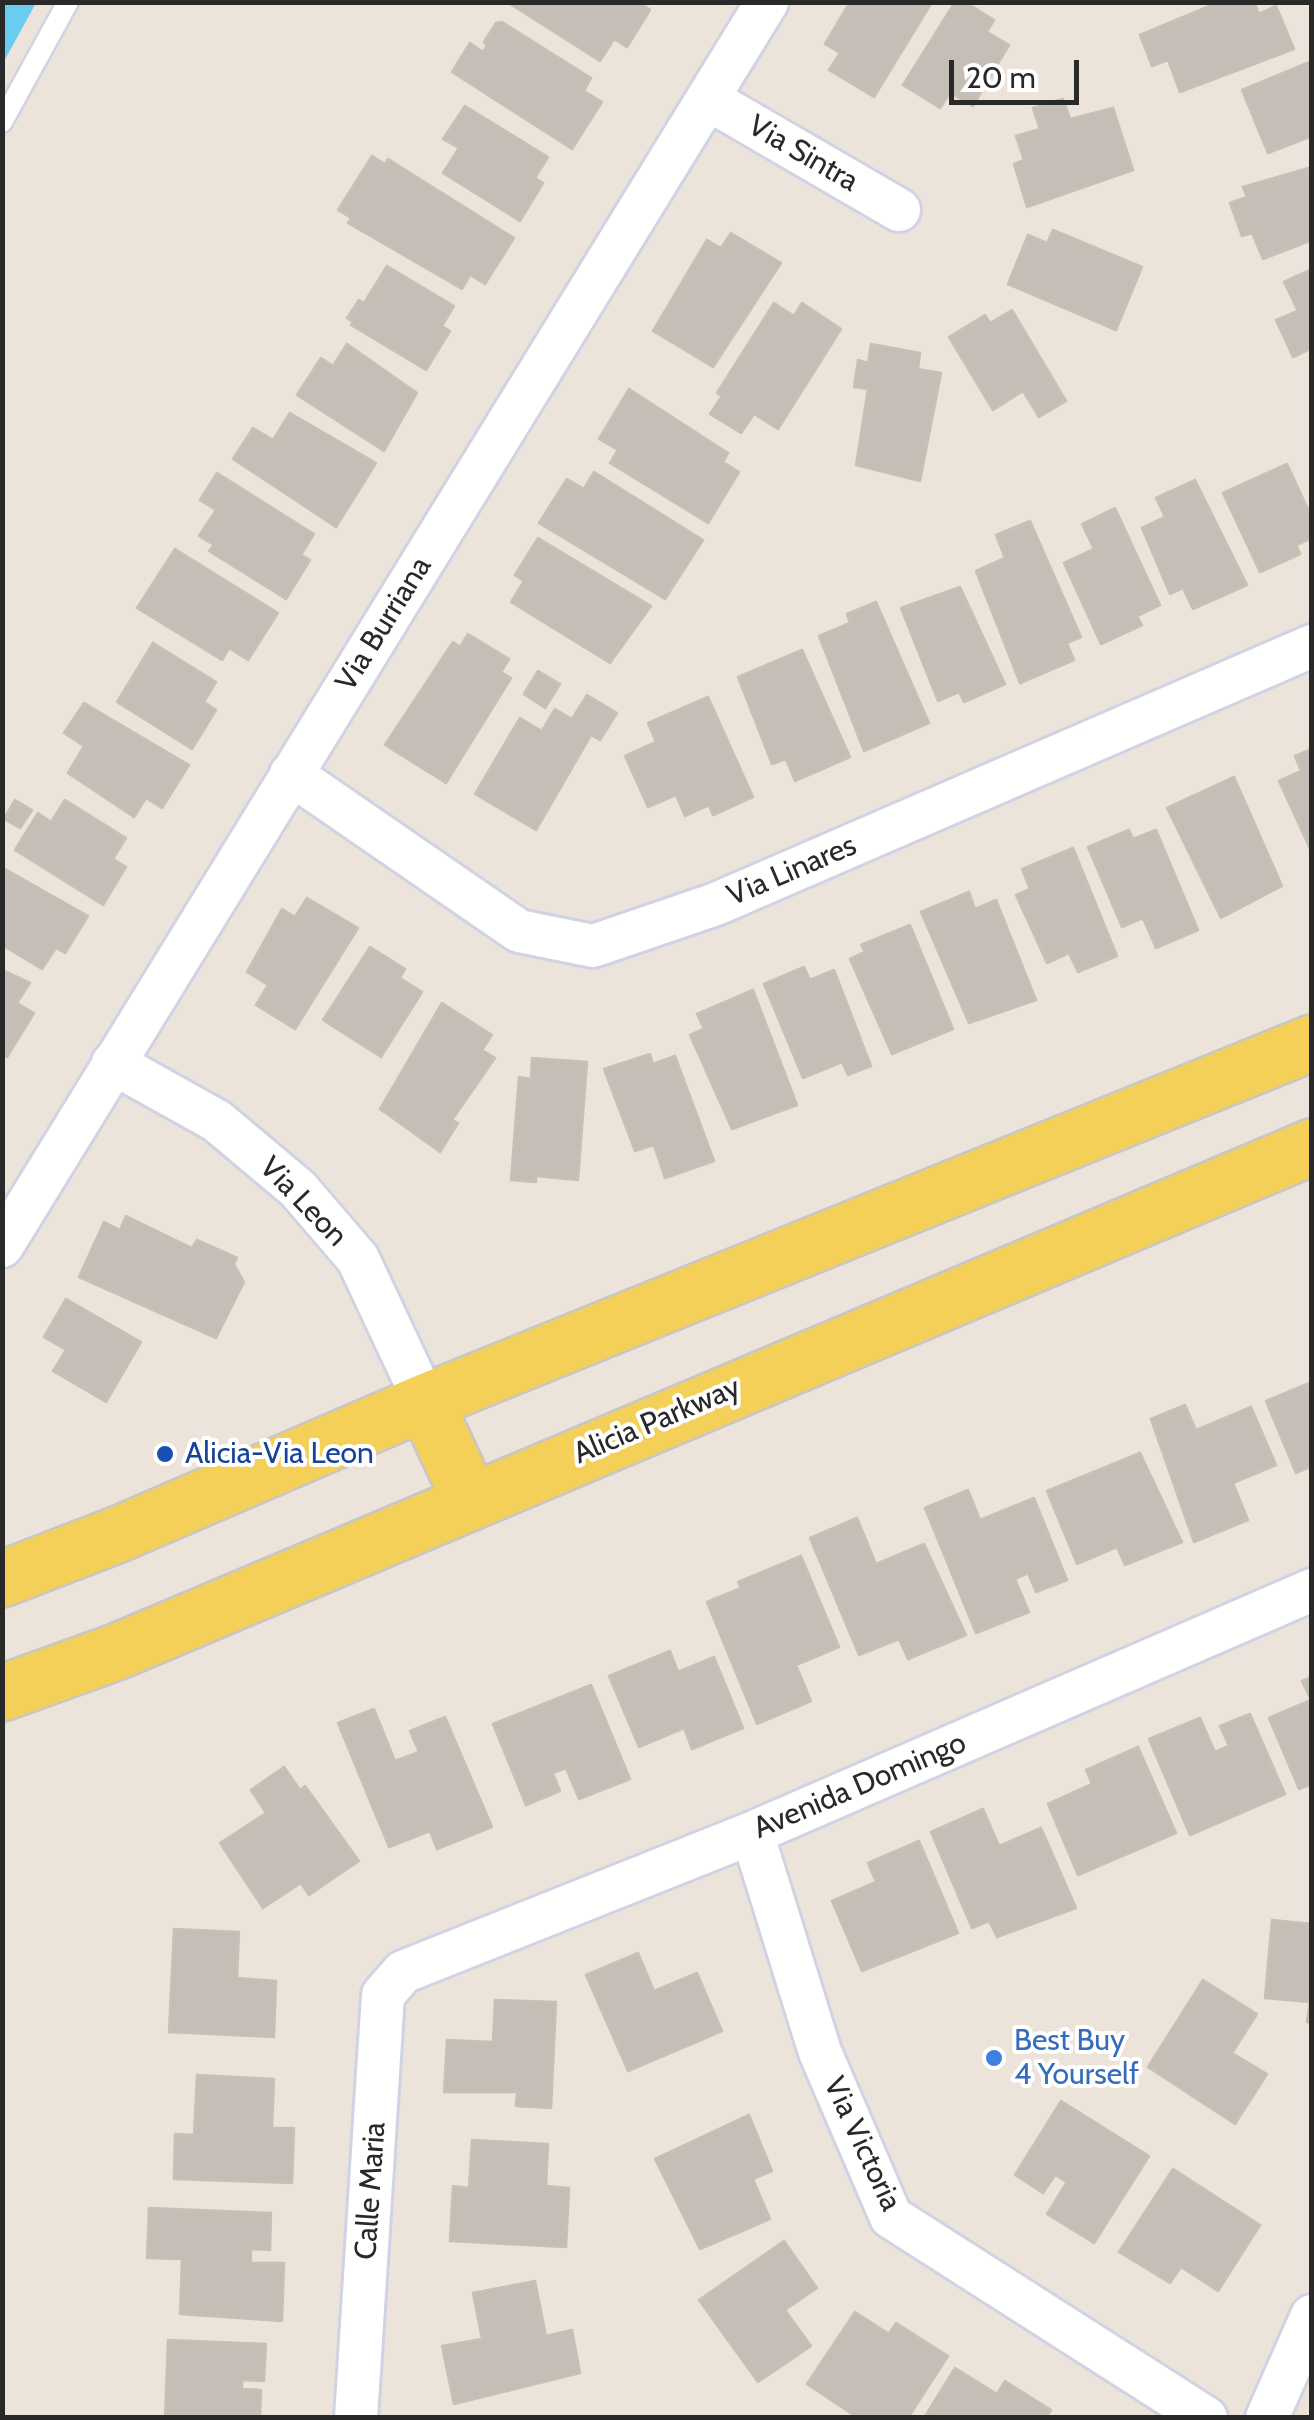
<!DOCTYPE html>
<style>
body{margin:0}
#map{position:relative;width:1314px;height:2420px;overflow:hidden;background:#ece4da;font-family:Cabin,sans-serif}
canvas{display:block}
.frame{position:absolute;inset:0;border:5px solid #292929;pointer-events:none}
.scale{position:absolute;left:949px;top:60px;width:130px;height:45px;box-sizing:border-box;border:5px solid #292929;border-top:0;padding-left:12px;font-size:30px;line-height:35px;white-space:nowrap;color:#292929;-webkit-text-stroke:8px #fff;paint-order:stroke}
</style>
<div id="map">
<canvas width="1314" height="2420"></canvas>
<div class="frame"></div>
<div class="scale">20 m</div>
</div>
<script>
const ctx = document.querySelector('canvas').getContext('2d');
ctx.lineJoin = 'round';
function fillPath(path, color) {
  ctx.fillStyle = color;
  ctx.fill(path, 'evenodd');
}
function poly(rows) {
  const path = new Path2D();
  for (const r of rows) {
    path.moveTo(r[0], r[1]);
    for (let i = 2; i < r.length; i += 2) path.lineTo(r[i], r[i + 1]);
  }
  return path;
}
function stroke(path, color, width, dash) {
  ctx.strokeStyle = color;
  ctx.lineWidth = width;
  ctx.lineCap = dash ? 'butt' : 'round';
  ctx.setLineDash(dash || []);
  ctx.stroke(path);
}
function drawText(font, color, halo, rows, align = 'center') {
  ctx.font = font + ' Cabin,sans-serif';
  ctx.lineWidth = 8;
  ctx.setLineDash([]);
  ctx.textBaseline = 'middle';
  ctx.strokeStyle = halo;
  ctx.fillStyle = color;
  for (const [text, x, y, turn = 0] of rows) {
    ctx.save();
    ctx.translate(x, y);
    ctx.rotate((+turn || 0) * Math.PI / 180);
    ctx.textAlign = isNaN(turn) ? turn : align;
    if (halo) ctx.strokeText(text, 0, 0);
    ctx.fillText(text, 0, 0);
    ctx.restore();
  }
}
fillPath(poly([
 [3,2,36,3,3,63,2,3]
]), '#6accf1');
const building = poly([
 [507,2,639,2,650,10,627,47,614,39,600,61,507,2],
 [850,2,932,2,874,97,829,70,840,53,825,44,850,2],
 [955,2,965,2,994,20,987,32,1009,45,973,106,950,93,940,108,903,85,955,2],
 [1219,2,1254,2,1259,14,1276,6,1294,49,1180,92,1168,60,1152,66,1140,35,1219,2],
 [502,22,591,78,584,91,602,102,572,149,452,72,470,43,483,52,487,45,484,42,496,23,502,22],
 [1312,61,1312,136,1268,153,1242,90,1312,61],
 [1063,99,1070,119,1113,108,1133,170,1027,207,1014,164,1024,160,1016,136,1040,129,1033,108,1063,99],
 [465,106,548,157,535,178,543,183,520,221,443,173,459,148,443,139,465,106],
 [372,156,385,164,388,159,514,238,485,284,470,275,462,289,348,223,351,218,338,210,372,156],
 [1312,167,1312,240,1263,259,1252,233,1242,236,1230,203,1247,197,1243,187,1312,167],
 [1053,230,1142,267,1116,330,1008,284,1028,235,1047,243,1053,230],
 [731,233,781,263,713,367,653,331,707,240,721,248,731,233],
 [387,266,454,306,442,326,450,331,426,370,351,325,353,322,347,318,359,300,364,303,387,266],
 [1312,269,1312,348,1293,357,1276,320,1298,311,1284,282,1312,269],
 [774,303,794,316,802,303,841,329,778,429,754,414,741,433,710,414,722,396,717,393,774,303],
 [1012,310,1066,401,1039,417,1023,391,993,410,949,337,985,315,990,323,1012,310],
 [347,344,417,393,384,451,297,395,321,358,333,366,347,344],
 [871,344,920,353,918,369,941,373,920,481,856,465,868,389,854,387,858,360,868,363,871,344],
 [629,389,728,453,723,462,739,472,708,523,610,463,618,450,599,439,629,389],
 [290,413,376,463,336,527,233,459,253,428,273,440,290,413],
 [1287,464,1312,518,1312,538,1296,545,1300,554,1260,572,1223,493,1287,464],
 [594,472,703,540,665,599,539,523,567,479,584,489,594,472],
 [217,473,314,534,301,555,310,560,286,599,209,551,214,545,199,536,216,510,200,500,217,473],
 [1195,480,1247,585,1193,609,1183,588,1170,594,1142,528,1165,517,1156,498,1195,480],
 [1115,508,1160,605,1137,616,1142,625,1101,644,1064,563,1094,549,1082,524,1115,508],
 [1030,521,1081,637,1067,643,1074,660,1020,683,976,571,1005,558,996,535,1030,521],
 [538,538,651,606,610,663,511,602,524,581,515,575,538,538],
 [175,549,278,613,248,660,229,648,222,660,137,608,175,549],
 [960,587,1005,684,964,702,959,692,938,701,901,608,960,587],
 [876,602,929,723,864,751,819,636,850,623,847,614,876,602],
 [468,634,509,659,501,672,511,678,446,783,385,745,453,642,460,647,468,634],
 [153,643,216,682,204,702,216,710,192,749,117,702,153,643],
 [802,650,850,757,795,781,786,759,772,764,738,677,802,650],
 [538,671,560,684,545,708,524,694,538,671],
 [587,695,617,713,600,740,591,735,536,830,475,794,520,718,542,731,555,709,572,719,587,695],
 [708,697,753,797,713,815,709,805,685,816,676,795,648,807,625,756,656,742,648,723,708,697],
 [84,703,189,765,162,808,146,798,134,817,68,773,84,746,64,733,84,703],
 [1312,749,1312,853,1279,781,1301,771,1295,756,1312,749],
 [1234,777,1282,886,1221,918,1167,808,1234,777],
 [15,800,32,810,20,828,4,819,15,800],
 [65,800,126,838,113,859,126,867,103,905,15,850,38,813,51,822,65,800],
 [1129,830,1133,839,1156,830,1198,930,1156,948,1143,918,1122,927,1088,847,1129,830],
 [1073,848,1117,956,1078,972,1069,953,1047,963,1016,895,1030,889,1022,869,1073,848],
 [5,869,88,916,65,953,56,948,42,969,2,945,5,869],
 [969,892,975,909,996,900,1036,1000,969,1023,921,912,969,892],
 [307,898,358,928,295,1029,256,1005,268,985,247,972,282,909,295,917,307,898],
 [910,925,953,1029,892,1054,850,959,865,952,861,945,910,925],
 [370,947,405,969,400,978,422,992,381,1057,323,1020,370,947],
 [804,967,810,980,834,970,871,1066,848,1075,842,1062,803,1078,764,984,804,967],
 [2,970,30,983,17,1003,34,1013,7,1057,2,1054,2,970],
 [753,990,797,1105,732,1129,690,1035,704,1029,697,1014,753,990],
 [442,1003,492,1035,482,1050,495,1058,452,1120,458,1123,440,1152,380,1109,442,1003],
 [650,1054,653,1064,675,1056,714,1161,665,1178,654,1145,635,1151,604,1069,650,1054],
 [532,1058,587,1062,578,1180,536,1176,536,1182,511,1180,519,1077,531,1079,532,1058],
 [126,1216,192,1248,197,1240,237,1258,234,1264,244,1282,216,1338,79,1277,104,1222,120,1230,126,1216],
 [66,1299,141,1342,106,1402,53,1371,66,1350,44,1337,66,1299],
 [1312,1382,1312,1466,1296,1473,1266,1401,1312,1382],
 [1185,1405,1196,1430,1251,1407,1276,1465,1233,1483,1248,1520,1194,1542,1151,1419,1185,1405],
 [1140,1453,1182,1542,1125,1565,1117,1547,1077,1564,1047,1491,1140,1453],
 [968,1490,980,1520,1034,1498,1067,1580,1036,1592,1028,1573,1015,1579,1029,1612,976,1633,925,1508,968,1490],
 [857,1518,876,1564,924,1544,966,1635,908,1659,899,1639,859,1655,810,1538,857,1518],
 [801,1556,839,1647,796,1665,811,1701,757,1724,707,1602,741,1588,738,1582,801,1556],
 [670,1651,678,1672,714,1657,743,1728,692,1749,684,1728,639,1747,609,1676,670,1651],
 [1312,1677,1312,1784,1299,1789,1269,1718,1311,1700,1302,1681,1312,1677],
 [591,1685,630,1779,579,1799,566,1768,553,1773,560,1791,526,1805,493,1724,591,1685],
 [374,1709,395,1761,419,1752,410,1731,445,1717,492,1827,437,1849,430,1831,389,1847,338,1723,374,1709],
 [1250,1714,1285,1794,1190,1835,1149,1739,1200,1718,1215,1752,1229,1746,1220,1726,1250,1714],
 [1138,1747,1176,1833,1078,1875,1048,1804,1092,1784,1086,1770,1138,1747],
 [284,1767,300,1790,305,1786,359,1861,309,1895,301,1883,263,1908,220,1843,266,1813,251,1790,284,1767],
 [983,1809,999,1846,1041,1828,1076,1908,997,1937,989,1921,972,1928,931,1832,983,1809],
 [919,1841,958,1933,862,1971,832,1901,876,1882,868,1863,919,1841],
 [1272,1920,1312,1924,1312,2023,1307,2022,1310,2002,1265,1998,1272,1920],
 [174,1929,239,1932,237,1978,276,1981,274,2037,169,2032,174,1929],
 [638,1953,654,1991,697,1973,722,2031,628,2071,586,1975,638,1953],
 [1203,1980,1257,2014,1232,2053,1267,2074,1235,2124,1148,2067,1203,1980],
 [495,2000,556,2002,551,2108,516,2106,517,2092,444,2092,447,2040,493,2042,495,2000],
 [197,2075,274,2079,272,2128,294,2128,292,2183,174,2179,175,2134,194,2135,197,2075],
 [1061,2101,1149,2156,1094,2243,1047,2214,1067,2182,1055,2175,1043,2193,1015,2175,1061,2101],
 [749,2115,772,2171,753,2179,770,2219,700,2249,655,2159,749,2115],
 [472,2140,548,2144,546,2186,569,2188,566,2247,450,2241,453,2186,469,2188,472,2140],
 [1173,2169,1260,2225,1218,2291,1181,2267,1170,2283,1119,2252,1173,2169],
 [149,2208,271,2213,270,2250,251,2249,251,2263,284,2263,282,2321,180,2314,182,2259,147,2258,149,2208],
 [784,2241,817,2288,785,2310,811,2346,758,2382,699,2300,784,2241],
 [535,2281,546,2336,572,2330,580,2373,454,2404,442,2346,482,2339,473,2293,535,2281],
 [855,2312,889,2334,896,2323,948,2356,908,2418,858,2418,807,2384,855,2312],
 [168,2340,266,2344,264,2381,242,2380,242,2389,261,2390,260,2418,165,2418,168,2340],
 [955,2368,997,2394,1005,2381,1051,2410,1046,2418,924,2418,955,2368]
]);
fillPath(building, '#c4beb7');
stroke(building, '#c7c0b4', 2.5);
const lane = poly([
 [2,122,68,2]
]);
const street = poly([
 [708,99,899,210],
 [291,774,519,931,593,946,716,904,1312,646],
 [113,1063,217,1121,298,1189,358,1259,425,1402],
 [2,1246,767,2],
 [752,1833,820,2052,891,2217,1206,2418],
 [356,2418,383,1995,403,1972,752,1833,1312,1590],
 [1267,2418,1312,2316]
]);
const primary = poly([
 [425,1402,470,1499],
 [2,1579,119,1534,425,1402,1312,1043],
 [2,1693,116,1652,1312,1147]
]);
stroke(lane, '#d0d3e3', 25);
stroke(street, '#d0d3e3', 48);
stroke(primary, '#c7c7c7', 60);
stroke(lane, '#fff', 20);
stroke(street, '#fff', 42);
stroke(primary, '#f4d058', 55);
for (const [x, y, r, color] of [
 [165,1454,10,"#1a4fb4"],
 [994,2058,10,"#3f7fe0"]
]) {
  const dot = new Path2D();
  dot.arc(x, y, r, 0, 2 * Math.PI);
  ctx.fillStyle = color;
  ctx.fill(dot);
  stroke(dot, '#fff', 4);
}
drawText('30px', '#292929', '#fff', [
 ["Via Sintra",803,154,30],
 ["Via Burriana",384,624,-58],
 ["Via Linares",792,871,-23],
 ["Via Leon",303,1202,46],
 ["Alicia Parkway",657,1421,-23],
 ["Avenida Domingo",860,1786,-23],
 ["Via Victoria",862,2144,65],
 ["Calle Maria",371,2191,-86]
]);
drawText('30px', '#164399', '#fff', [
 ["Alicia-Via Leon",185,1454]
], 'left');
drawText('30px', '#366cbe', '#fff', [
 ["Best Buy",1014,2041],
 ["4 Yourself",1014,2075]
], 'left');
</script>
